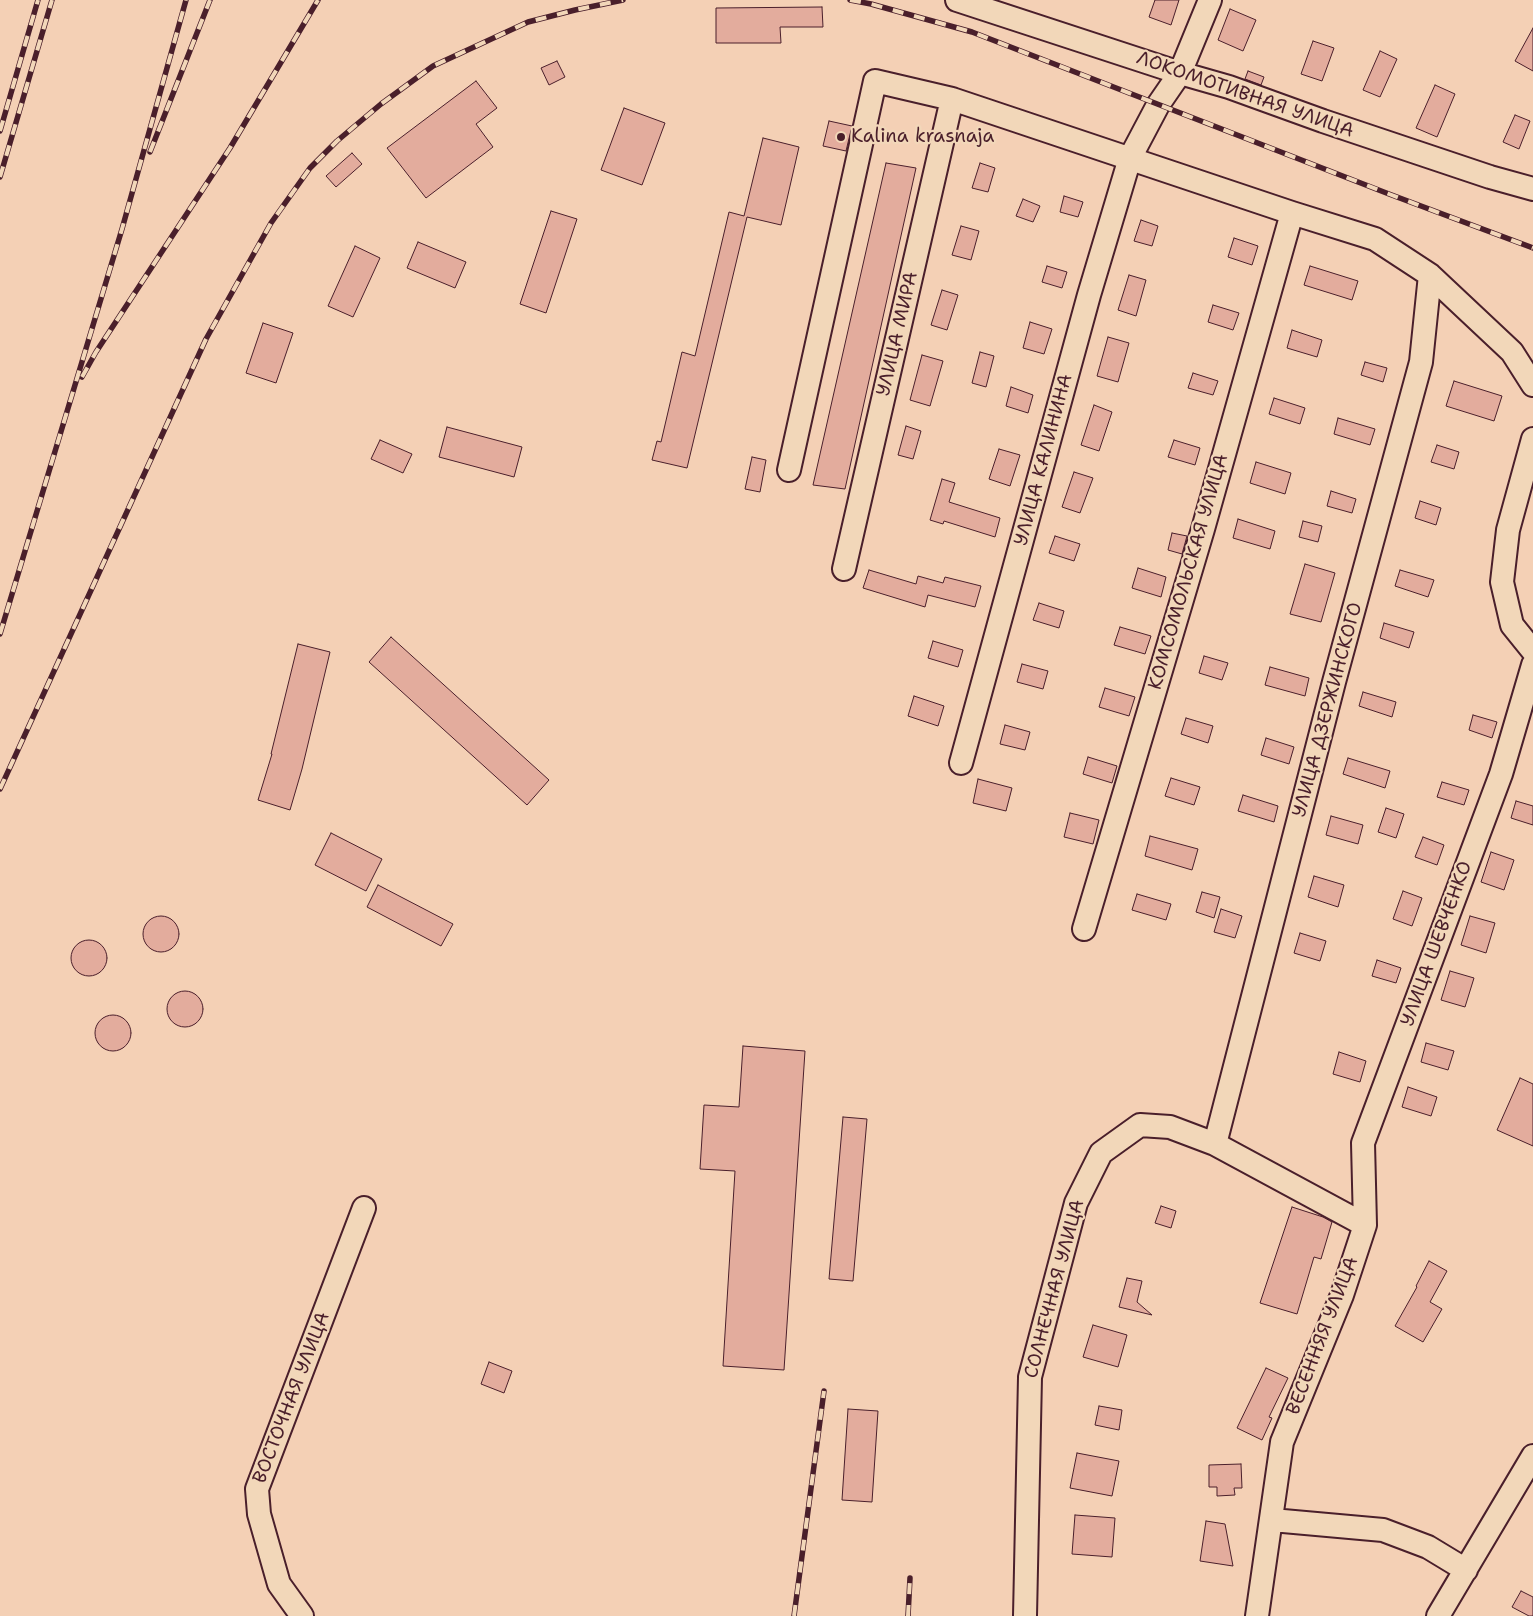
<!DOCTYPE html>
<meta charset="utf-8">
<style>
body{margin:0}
canvas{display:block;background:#f4d0b5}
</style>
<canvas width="1533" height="1616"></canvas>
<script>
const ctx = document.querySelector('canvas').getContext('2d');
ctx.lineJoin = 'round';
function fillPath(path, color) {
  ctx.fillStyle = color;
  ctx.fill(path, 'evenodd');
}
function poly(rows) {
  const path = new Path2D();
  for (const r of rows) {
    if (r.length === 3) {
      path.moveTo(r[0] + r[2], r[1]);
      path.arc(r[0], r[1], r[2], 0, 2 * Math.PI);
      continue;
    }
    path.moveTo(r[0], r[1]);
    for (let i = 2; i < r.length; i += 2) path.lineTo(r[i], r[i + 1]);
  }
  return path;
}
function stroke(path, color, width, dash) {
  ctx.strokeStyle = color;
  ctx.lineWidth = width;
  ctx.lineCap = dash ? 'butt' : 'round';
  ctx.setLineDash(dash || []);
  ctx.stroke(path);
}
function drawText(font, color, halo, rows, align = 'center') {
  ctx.font = font + ' "Shantell Sans",sans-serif';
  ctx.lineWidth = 4.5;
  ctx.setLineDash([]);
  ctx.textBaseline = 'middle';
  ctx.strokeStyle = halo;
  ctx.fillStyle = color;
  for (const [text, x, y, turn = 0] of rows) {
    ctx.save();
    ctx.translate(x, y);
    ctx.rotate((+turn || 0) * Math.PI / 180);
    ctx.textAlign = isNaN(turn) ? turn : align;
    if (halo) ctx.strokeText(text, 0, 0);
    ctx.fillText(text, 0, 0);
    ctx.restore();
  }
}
const building = poly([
 [1155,0,1179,0,1171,25,1149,17,1155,0],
 [822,7,823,27,780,27,781,43,716,43,716,8,822,7],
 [1230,9,1256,20,1243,51,1218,40,1230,9],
 [1533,28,1533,71,1515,61,1533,28],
 [1313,41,1334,48,1322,81,1301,74,1313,41],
 [1380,51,1397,59,1380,97,1363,90,1380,51],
 [557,61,565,77,549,85,541,68,557,61],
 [1248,71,1264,77,1261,85,1245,79,1248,71],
 [476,81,497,108,476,124,493,147,426,198,387,148,476,81],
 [1435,85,1455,94,1437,137,1416,128,1435,85],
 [624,108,665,123,642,185,601,170,624,108],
 [1515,115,1530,121,1519,149,1503,142,1515,115],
 [829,121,852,126,846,151,823,146,829,121],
 [763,138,799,147,781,225,747,217,687,468,652,460,657,441,661,442,682,352,695,356,729,212,744,216,763,138],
 [352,153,362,164,336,187,326,176,352,153],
 [886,163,916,168,845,489,813,485,886,163],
 [980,163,995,168,988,192,972,188,980,163],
 [1064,196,1083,202,1078,217,1060,212,1064,196],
 [1023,199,1040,206,1033,222,1016,216,1023,199],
 [551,211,577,219,546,313,520,304,551,211],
 [1141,220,1158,226,1152,246,1134,241,1141,220],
 [961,226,979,231,971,260,952,255,961,226],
 [1234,238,1258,246,1252,265,1228,257,1234,238],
 [418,242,466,262,455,288,407,268,418,242],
 [355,246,380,258,353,317,328,306,355,246],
 [1047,266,1067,272,1062,288,1042,282,1047,266],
 [1310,266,1358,281,1352,300,1304,285,1310,266],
 [1129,275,1146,280,1136,316,1118,310,1129,275],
 [942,290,958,295,947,330,931,325,942,290],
 [1213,305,1239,313,1233,330,1208,322,1213,305],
 [1030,322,1052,329,1044,354,1023,348,1030,322],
 [263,323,293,333,276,383,246,373,263,323],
 [1292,330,1322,340,1317,357,1287,348,1292,330],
 [1108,337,1129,343,1118,382,1097,376,1108,337],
 [980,352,994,356,986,387,972,383,980,352],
 [922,355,943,361,930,406,910,400,922,355],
 [1365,362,1387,368,1383,382,1361,375,1365,362],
 [1193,373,1218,381,1213,395,1188,388,1193,373],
 [1454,381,1502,396,1494,421,1446,406,1454,381],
 [1011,387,1033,395,1028,413,1006,406,1011,387],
 [1274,398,1305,408,1300,424,1269,414,1274,398],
 [1094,405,1112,412,1099,451,1081,445,1094,405],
 [1338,418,1375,429,1370,445,1334,434,1338,418],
 [906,426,921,431,913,459,898,455,906,426],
 [447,427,522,447,514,477,439,457,447,427],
 [380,440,412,454,403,473,371,459,380,440],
 [1174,440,1200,448,1195,465,1168,457,1174,440],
 [1437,445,1459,452,1454,469,1431,462,1437,445],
 [999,449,1020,455,1010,486,989,479,999,449],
 [752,457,766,460,760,492,745,489,752,457],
 [1256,462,1291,473,1285,494,1250,483,1256,462],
 [1074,472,1093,478,1080,513,1062,507,1074,472],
 [942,479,955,483,949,502,1000,518,995,537,944,521,943,524,930,520,942,479],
 [1331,491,1356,499,1352,513,1327,506,1331,491],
 [1420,501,1441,508,1436,525,1415,518,1420,501],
 [1238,519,1275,531,1270,549,1233,538,1238,519],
 [1303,521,1322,526,1318,542,1299,537,1303,521],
 [1172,533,1187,536,1182,554,1168,550,1172,533],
 [1055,536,1080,544,1074,561,1049,553,1055,536],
 [1305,564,1335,573,1321,622,1290,614,1305,564],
 [1138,568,1166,577,1161,597,1132,588,1138,568],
 [869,570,916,584,918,576,943,583,945,577,981,586,975,607,928,595,925,607,863,588,869,570],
 [1400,570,1434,580,1428,597,1395,586,1400,570],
 [1039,603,1064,611,1059,628,1033,620,1039,603],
 [1384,623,1414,632,1409,648,1380,638,1384,623],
 [1120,627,1151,636,1145,654,1114,645,1120,627],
 [391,637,549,780,527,805,369,662,391,637],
 [933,641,963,650,958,667,928,658,933,641],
 [298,644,330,652,302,769,290,810,258,800,272,754,271,754,298,644],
 [1204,656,1228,663,1222,680,1199,673,1204,656],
 [1022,664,1048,671,1043,689,1017,682,1022,664],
 [1270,667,1309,678,1305,696,1265,685,1270,667],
 [1105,688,1135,697,1129,716,1099,707,1105,688],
 [1363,692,1396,702,1392,717,1359,706,1363,692],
 [914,696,944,706,938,726,908,716,914,696],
 [1473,715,1497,722,1492,738,1469,730,1473,715],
 [1186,718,1213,726,1208,743,1181,734,1186,718],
 [1005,725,1030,732,1025,750,1000,744,1005,725],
 [1266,738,1294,747,1289,764,1261,755,1266,738],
 [1088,757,1117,766,1112,783,1083,774,1088,757],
 [1348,758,1390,771,1385,788,1343,774,1348,758],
 [1171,778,1200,787,1194,805,1165,796,1171,778],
 [978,779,1012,788,1006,811,973,803,978,779],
 [1442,782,1469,790,1464,805,1437,797,1442,782],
 [1243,795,1278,806,1274,822,1238,811,1243,795],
 [1516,801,1533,806,1533,825,1511,818,1516,801],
 [1386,808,1404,814,1396,838,1378,832,1386,808],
 [1070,813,1099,820,1093,844,1064,837,1070,813],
 [1331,816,1363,825,1358,844,1326,835,1331,816],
 [331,833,382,859,366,891,315,865,331,833],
 [1150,836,1198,849,1192,870,1145,856,1150,836],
 [1423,837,1444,845,1437,865,1415,857,1423,837],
 [1491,852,1514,860,1504,890,1481,882,1491,852],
 [1314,876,1344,885,1338,907,1308,897,1314,876],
 [378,885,453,924,441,946,367,907,378,885],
 [1403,891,1422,898,1412,926,1393,919,1403,891],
 [1202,892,1220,897,1214,918,1196,912,1202,892],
 [1137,894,1171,904,1166,920,1132,910,1137,894],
 [1221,909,1242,916,1235,938,1214,932,1221,909],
 [161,934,18],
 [1470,916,1495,923,1486,953,1461,945,1470,916],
 [1300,933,1326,941,1320,961,1294,953,1300,933],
 [89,958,18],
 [1377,960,1401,968,1396,983,1372,976,1377,960],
 [1450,971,1474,978,1465,1007,1441,1000,1450,971],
 [185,1009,18],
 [113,1033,18],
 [1426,1043,1454,1051,1448,1070,1421,1062,1426,1043],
 [743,1046,805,1051,784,1370,723,1366,735,1171,700,1169,704,1105,739,1107,743,1046],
 [1339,1052,1366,1061,1360,1082,1333,1074,1339,1052],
 [1520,1078,1533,1084,1533,1146,1497,1130,1520,1078],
 [1408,1087,1437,1097,1431,1116,1402,1107,1408,1087],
 [843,1117,867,1119,853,1281,829,1279,843,1117],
 [1161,1206,1176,1211,1171,1228,1155,1223,1161,1206],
 [1292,1207,1323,1217,1332,1222,1321,1259,1314,1257,1297,1314,1260,1303,1292,1207],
 [1429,1261,1447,1271,1430,1302,1442,1309,1423,1342,1395,1326,1417,1287,1416,1286,1429,1261],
 [1127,1278,1142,1281,1137,1302,1152,1315,1119,1307,1127,1278],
 [1093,1325,1127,1335,1118,1367,1083,1357,1093,1325],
 [489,1362,512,1371,504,1393,481,1384,489,1362],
 [1266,1368,1288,1378,1269,1417,1272,1418,1262,1440,1237,1428,1266,1368],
 [1099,1406,1122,1410,1119,1430,1095,1425,1099,1406],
 [848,1409,878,1411,872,1502,842,1500,848,1409],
 [1077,1453,1119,1461,1112,1496,1070,1488,1077,1453],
 [1241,1464,1242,1488,1234,1488,1235,1495,1217,1496,1217,1487,1209,1487,1209,1465,1241,1464],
 [1075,1515,1115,1518,1112,1557,1072,1554,1075,1515],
 [1206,1521,1225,1524,1233,1566,1200,1561,1206,1521],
 [1521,1591,1533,1597,1533,1616,1529,1616,1512,1607,1521,1591]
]);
fillPath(building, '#e3ac9d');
stroke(building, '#4a1f2b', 1);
const minor = poly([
 [957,0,1180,73,1229,87,1323,121,1490,177,1533,189],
 [1533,439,1508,530,1502,582,1512,625,1533,651],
 [789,470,875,81,952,99,1292,213,1375,239,1430,275,1512,352,1533,385],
 [844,569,952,99],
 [961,763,1089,295,1130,158,1158,105,1180,73,1210,0],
 [1084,929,1203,529,1292,213],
 [1215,1144,1334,682,1421,362,1430,275],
 [1365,1225,1363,1143,1501,774,1533,665],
 [1272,1520,1383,1530,1428,1547,1466,1570],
 [302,1616,279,1584,259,1514,257,1489,364,1208],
 [1025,1616,1030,1377,1076,1203,1101,1153,1140,1125,1170,1127,1215,1144,1365,1225,1342,1295,1282,1442,1257,1616],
 [1438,1616,1533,1456]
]);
stroke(minor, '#4a1f2b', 26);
stroke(minor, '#f2d7b9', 22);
const rail = poly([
 [850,0,871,4,972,32,1389,194,1533,248],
 [0,131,38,0],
 [150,152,210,0],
 [0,177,52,0],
 [82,377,96,352,230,148,318,0],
 [0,634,122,229,186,0],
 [0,789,206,339,271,223,310,168,337,141,381,104,433,66,528,22,575,10,623,0],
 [794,1616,824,1391],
 [908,1616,910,1578]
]);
stroke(rail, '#4a1f2b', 5.5);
stroke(rail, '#f2d7b9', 4, [11]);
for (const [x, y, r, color] of [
 [841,137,5,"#4a1f2b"]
]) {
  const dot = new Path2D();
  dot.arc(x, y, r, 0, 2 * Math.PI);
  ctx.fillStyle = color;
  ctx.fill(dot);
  stroke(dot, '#f2d7b9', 2);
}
drawText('19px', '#4a1f2b', '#f2d7b9', [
 ["ЛОКОМОТИВНАЯ УЛИЦА",1245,95,19],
 ["УЛИЦА МИРА",898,334,-77],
 ["УЛИЦА КАЛИНИНА",1044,460,-75],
 ["КОМСОМОЛЬСКАЯ УЛИЦА",1189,572,-74],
 ["УЛИЦА ДЗЕРЖИНСКОГО",1328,710,-75],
 ["УЛИЦА ШЕВЧЕНКО",1437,944,-70],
 ["СОЛНЕЧНАЯ УЛИЦА",1055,1289,-75],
 ["ВЕСЕННЯЯ УЛИЦА",1323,1336,-69],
 ["ВОСТОЧНАЯ УЛИЦА",292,1398,-69]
]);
drawText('19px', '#4a1f2b', '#f2d7b9', [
 ["Kalina krasnaja",851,137]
], 'left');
</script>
